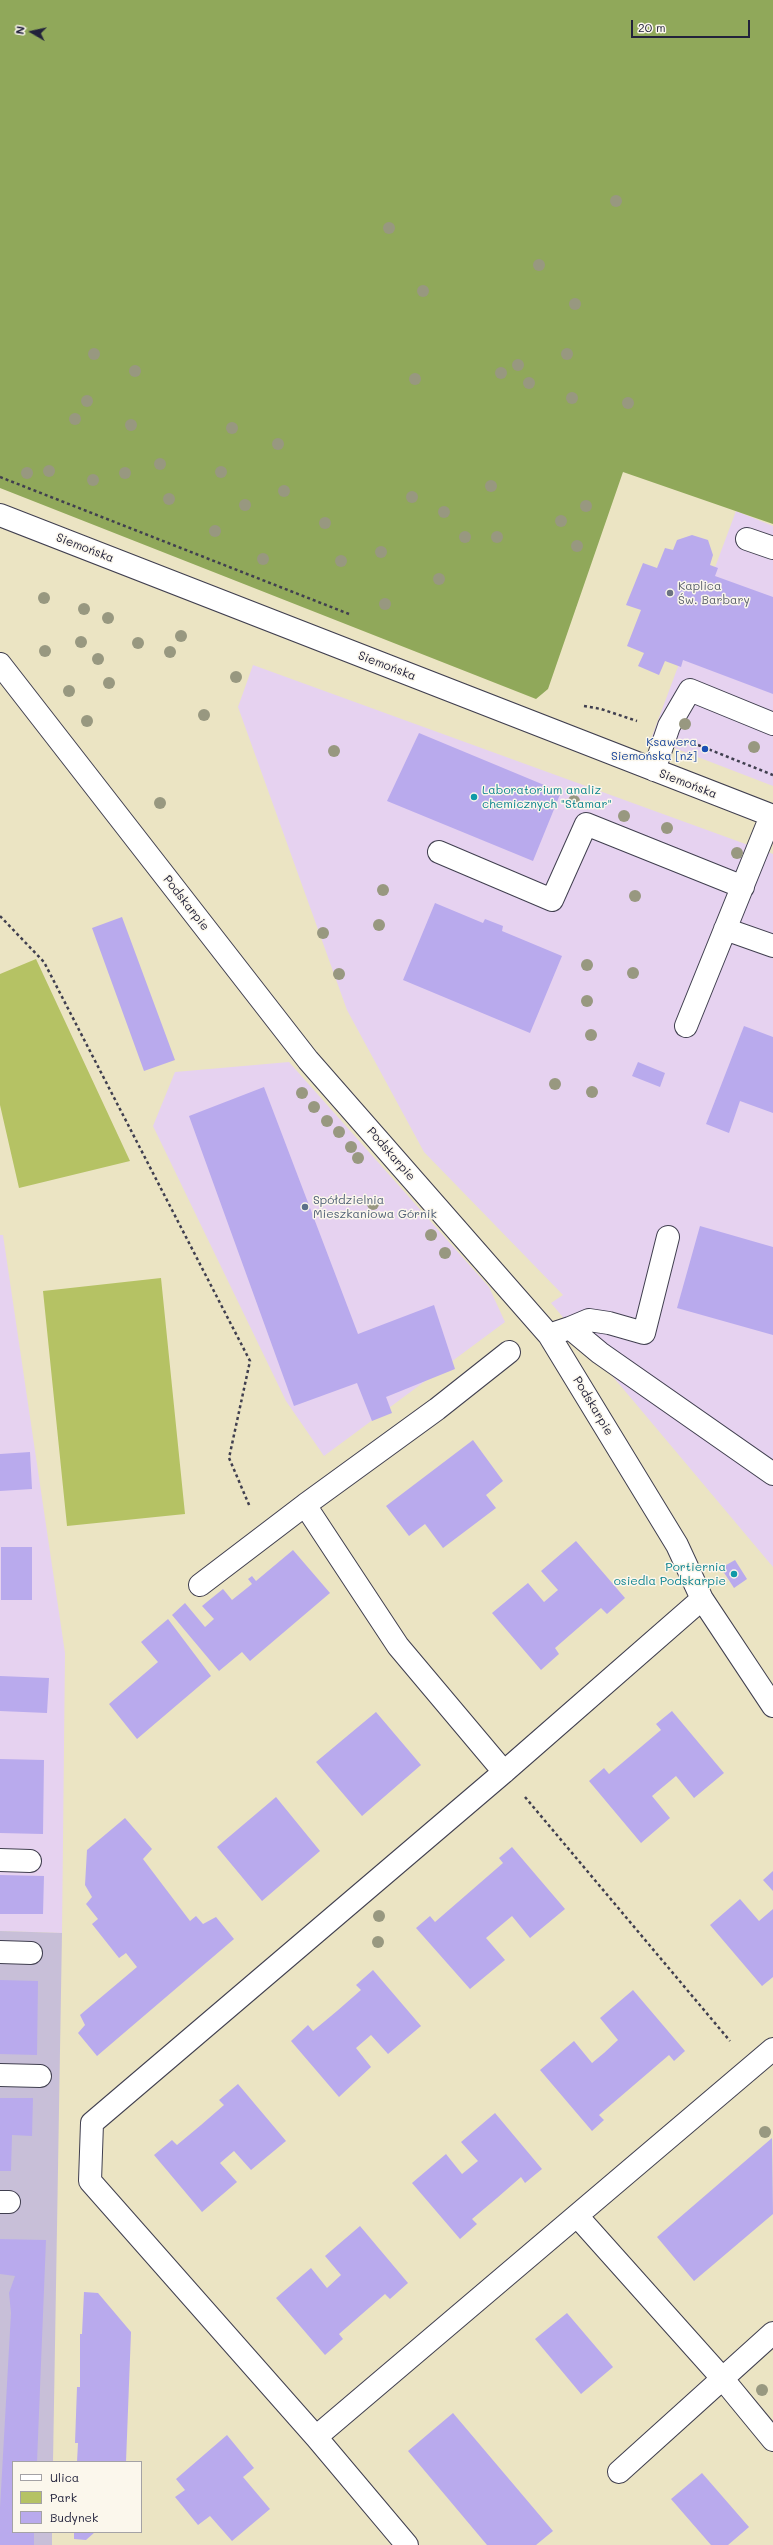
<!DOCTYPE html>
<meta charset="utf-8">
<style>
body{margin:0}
#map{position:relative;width:773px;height:2545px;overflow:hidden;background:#ebe4c3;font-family:Mali,sans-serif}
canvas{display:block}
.legend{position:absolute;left:12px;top:2461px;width:130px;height:72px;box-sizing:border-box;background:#fbf7ec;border:1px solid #a4a2a5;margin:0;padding:5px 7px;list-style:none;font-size:12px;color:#22223b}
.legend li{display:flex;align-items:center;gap:8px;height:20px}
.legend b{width:20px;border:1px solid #a4a2a5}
.north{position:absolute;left:12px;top:12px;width:40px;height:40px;-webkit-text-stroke:3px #fbf7ec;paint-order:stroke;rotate:279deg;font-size:11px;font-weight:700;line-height:16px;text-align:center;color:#22223b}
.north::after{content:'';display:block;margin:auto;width:14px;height:18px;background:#22223b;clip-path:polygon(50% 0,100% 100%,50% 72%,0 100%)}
.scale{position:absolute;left:631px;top:20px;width:119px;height:18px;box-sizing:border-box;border:2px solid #22223b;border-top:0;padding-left:5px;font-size:12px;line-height:14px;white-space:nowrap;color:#22223b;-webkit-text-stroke:3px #fbf7ec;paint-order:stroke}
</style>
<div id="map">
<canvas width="773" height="2545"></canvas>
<ul class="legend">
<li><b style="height:5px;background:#fff"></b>Ulica</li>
<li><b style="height:11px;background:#b5c264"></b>Park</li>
<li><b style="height:11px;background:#b9aaed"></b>Budynek</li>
</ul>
<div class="north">N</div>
<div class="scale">20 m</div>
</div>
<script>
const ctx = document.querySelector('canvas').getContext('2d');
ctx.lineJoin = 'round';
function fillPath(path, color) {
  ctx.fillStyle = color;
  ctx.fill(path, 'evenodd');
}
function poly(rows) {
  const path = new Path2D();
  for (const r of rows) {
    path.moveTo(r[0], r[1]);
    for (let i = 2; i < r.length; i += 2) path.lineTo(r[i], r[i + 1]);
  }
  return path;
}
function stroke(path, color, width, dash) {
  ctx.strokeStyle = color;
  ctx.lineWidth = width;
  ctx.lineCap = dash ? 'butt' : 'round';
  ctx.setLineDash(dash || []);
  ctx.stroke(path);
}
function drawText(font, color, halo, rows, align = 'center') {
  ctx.font = font + ' Mali,sans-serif';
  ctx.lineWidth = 3;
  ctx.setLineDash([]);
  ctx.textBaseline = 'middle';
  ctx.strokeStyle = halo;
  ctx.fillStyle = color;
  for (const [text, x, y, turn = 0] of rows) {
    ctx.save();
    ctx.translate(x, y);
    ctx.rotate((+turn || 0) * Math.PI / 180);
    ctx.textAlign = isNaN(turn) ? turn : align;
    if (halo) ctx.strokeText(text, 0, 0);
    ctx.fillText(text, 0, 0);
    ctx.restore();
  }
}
fillPath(poly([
 [736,511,773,526,773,786,651,739],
 [253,665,773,854,773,1567,551,1303,563,1295,424,1152,347,1010,238,707],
 [289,1062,489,1287,505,1322,324,1456,286,1401,153,1126,175,1072],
 [0,1235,3,1235,65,1653,62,1933,0,1931]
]), '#e6d2f0');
fillPath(poly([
 [0,1931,62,1933,53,2462,13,2462,13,2532,52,2532,52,2545,0,2545]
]), '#c8bfd8');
fillPath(poly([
 [36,959,130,1161,19,1188,0,1105,0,974],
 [161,1278,185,1514,67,1526,43,1291]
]), '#b5c264');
fillPath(poly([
 [0,0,773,0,773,524,623,472,548,689,536,699,0,488]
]), '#90a85a');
fillPath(poly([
 [692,535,708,540,713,555,710,565,718,568,715,576,773,597,773,694,683,660,681,667,665,661,659,675,638,666,644,653,627,646,641,610,626,605,643,563,657,568,665,548,673,550,677,540],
 [419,733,561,792,533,861,387,801],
 [435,903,483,923,485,919,503,926,502,931,562,956,530,1033,403,980],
 [122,917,175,1060,144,1071,92,928],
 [744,1026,773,1037,773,1113,740,1101,729,1133,706,1124],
 [638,1062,665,1073,660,1087,632,1076],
 [264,1087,358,1334,434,1305,455,1369,386,1397,392,1413,372,1421,357,1383,294,1406,189,1116],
 [700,1226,773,1247,773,1335,677,1308],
 [473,1440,503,1481,486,1495,496,1508,443,1548,425,1524,409,1536,386,1506],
 [30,1452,32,1489,0,1491,0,1454],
 [576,1541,625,1598,607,1614,601,1608,555,1648,559,1654,541,1670,492,1613,528,1583,544,1602,558,1590,541,1571],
 [1,1547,32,1547,32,1600,1,1600],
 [293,1550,330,1593,250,1661,242,1652,219,1671,172,1615,185,1603,205,1627,214,1619,202,1606,223,1589,232,1600,252,1584,248,1579,252,1576,256,1581],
 [735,1560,747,1579,734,1588,721,1568],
 [168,1619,211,1676,137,1739,109,1704,158,1662,141,1642],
 [0,1676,49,1678,47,1713,0,1711],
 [672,1711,724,1773,694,1798,676,1776,652,1796,670,1818,641,1843,589,1781,604,1768,609,1774,661,1730,656,1724],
 [376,1712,421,1765,362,1816,316,1762],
 [0,1759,44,1760,43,1834,0,1833],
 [276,1797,320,1851,262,1901,217,1847],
 [125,1818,152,1849,143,1859,190,1921,196,1916,203,1924,216,1917,234,1939,97,2056,78,2033,85,2025,80,2015,137,1967,126,1953,119,1958,92,1924,98,1919,86,1904,92,1897,85,1885,87,1850],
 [512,1847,565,1909,530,1938,512,1916,486,1938,505,1960,470,1989,416,1928,430,1916,435,1922,503,1863,499,1858],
 [773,1871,773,1891,763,1880],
 [0,1875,44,1876,43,1914,0,1914],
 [740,1899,759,1921,773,1909,773,1977,762,1986,710,1925],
 [373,1970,421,2026,388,2054,371,2035,356,2048,371,2067,339,2097,291,2041,308,2025,313,2031,337,2011,361,1990,356,1985],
 [0,1980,38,1981,37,2055,0,2054],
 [633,1990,685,2051,674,2061,669,2055,599,2115,604,2120,592,2131,540,2070,574,2041,592,2063,604,2053,618,2040,600,2018],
 [238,2084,286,2141,251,2170,234,2151,220,2163,237,2182,202,2212,154,2155,172,2140,177,2145,201,2125,224,2105,219,2100],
 [0,2098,33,2098,32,2136,12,2135,11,2171,0,2171],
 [495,2113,542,2169,525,2183,521,2177,497,2198,472,2219,477,2224,460,2239,412,2183,446,2154,462,2174,478,2161,461,2142],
 [772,2138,773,2214,694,2281,657,2237],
 [360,2226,408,2283,390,2299,385,2294,339,2334,343,2339,325,2355,276,2298,311,2268,327,2288,341,2275,325,2256],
 [0,2239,46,2240,37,2462,13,2462,13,2532,34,2532,34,2545,0,2545,0,2508,11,2313,9,2293,15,2276,0,2274],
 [84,2292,98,2293,131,2332,126,2462,77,2462,78,2443,75,2443,77,2387,80,2387,80,2334,82,2334],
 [567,2313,613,2367,581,2394,535,2339],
 [453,2413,553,2531,536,2545,487,2545,408,2451],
 [227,2435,254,2468,243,2477,270,2509,232,2541,210,2516,198,2525,175,2497,185,2490,176,2479],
 [702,2473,749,2527,728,2545,711,2545,671,2499],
 [74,2532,95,2532,86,2540,74,2539]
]), '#b9aaed');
const minor = poly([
 [0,515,773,816],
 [747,539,773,548],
 [0,664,308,1060,549,1335,677,1545,702,1599,773,1706],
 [654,770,669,726,690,690,773,724],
 [439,852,552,900,586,824,743,887],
 [725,929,773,946],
 [686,1026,771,816],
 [570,1328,589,1320,609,1323,644,1333,668,1237],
 [549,1335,570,1328,600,1353,773,1474],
 [305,1505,398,1646,504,1772],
 [200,1585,305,1505,437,1409,509,1352],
 [0,1860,30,1861],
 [0,1952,31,1953],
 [0,2075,40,2076],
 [0,2202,9,2202],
 [578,2217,722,2378,773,2440],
 [316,2437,773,2049],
 [619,2472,773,2333],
 [407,2545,316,2437,90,2181,92,2123,504,1772,702,1599]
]);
stroke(minor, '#403f4f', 24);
stroke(poly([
 [0,477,349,614],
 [584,706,601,709,637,721],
 [698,745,773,775],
 [0,916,44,962,250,1361,229,1458,250,1507],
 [525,1797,730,2041]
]), '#403f4f', 2.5, [3, 3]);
stroke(minor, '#fff', 22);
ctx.fillStyle = '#989880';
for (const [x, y] of [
 [616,201],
 [389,228],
 [539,265],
 [423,291],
 [575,304],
 [94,354],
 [567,354],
 [518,365],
 [135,371],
 [501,373],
 [415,379],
 [529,383],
 [572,398],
 [87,401],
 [628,403],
 [75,419],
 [131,425],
 [232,428],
 [278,444],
 [160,464],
 [49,471],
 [221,472],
 [27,473],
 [125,473],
 [93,480],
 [491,486],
 [284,491],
 [412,497],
 [169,499],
 [245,505],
 [586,506],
 [444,512],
 [561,521],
 [325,523],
 [215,531],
 [465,537],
 [497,537],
 [577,546],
 [381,552],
 [263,559],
 [341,561],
 [439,579],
 [44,598],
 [385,604],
 [84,609],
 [108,618],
 [181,636],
 [81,642],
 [138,643],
 [45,651],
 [170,652],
 [98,659],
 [236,677],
 [109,683],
 [69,691],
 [204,715],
 [87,721],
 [685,724],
 [754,747],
 [334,751],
 [574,801],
 [160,803],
 [624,816],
 [667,828],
 [737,853],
 [383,890],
 [635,896],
 [379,925],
 [323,933],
 [587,965],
 [633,973],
 [339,974],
 [587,1001],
 [591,1035],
 [555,1084],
 [592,1092],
 [302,1093],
 [314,1107],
 [327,1121],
 [339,1132],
 [351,1147],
 [358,1158],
 [373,1204],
 [431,1235],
 [445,1253],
 [379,1916],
 [378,1942],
 [765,2132],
 [762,2390]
]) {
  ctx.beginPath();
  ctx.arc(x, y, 6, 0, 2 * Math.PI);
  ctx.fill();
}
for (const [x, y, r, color] of [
 [670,593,4,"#6b7280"],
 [705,749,4,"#1a4fb4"],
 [474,797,4,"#0f9aa8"],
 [305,1207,4,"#5c6f8a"],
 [734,1574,4,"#0f9aa8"]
]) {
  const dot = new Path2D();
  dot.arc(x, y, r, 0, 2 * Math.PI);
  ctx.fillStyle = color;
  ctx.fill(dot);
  stroke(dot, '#fbf7ec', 1.5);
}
drawText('12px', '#22223b', '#fbf7ec', [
 ["Siemońska",85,548,21],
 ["Siemońska",387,666,21],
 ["Siemońska",688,784,21],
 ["Podskarpie",186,903,52],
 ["Podskarpie",391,1154,49],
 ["Podskarpie",593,1406,59]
]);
drawText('12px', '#5b616d', '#fbf7ec', [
 ["Kaplica",678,586],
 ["Św. Barbary",678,600]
], 'left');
drawText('12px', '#164399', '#fbf7ec', [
 ["Ksawera",697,742],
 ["Siemońska [nż]",697,756]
], 'right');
drawText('12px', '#0d838f', '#fbf7ec', [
 ["Laboratorium analiz",482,790],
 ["chemicznych \"Stamar\"",482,804],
 ["Portiernia",726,1567,"right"],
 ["osiedla Podskarpie",726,1581,"right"]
], 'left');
drawText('12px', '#4e5e75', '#fbf7ec', [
 ["Spółdzielnia",313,1200],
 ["Mieszkaniowa Górnik",313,1214]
], 'left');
</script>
